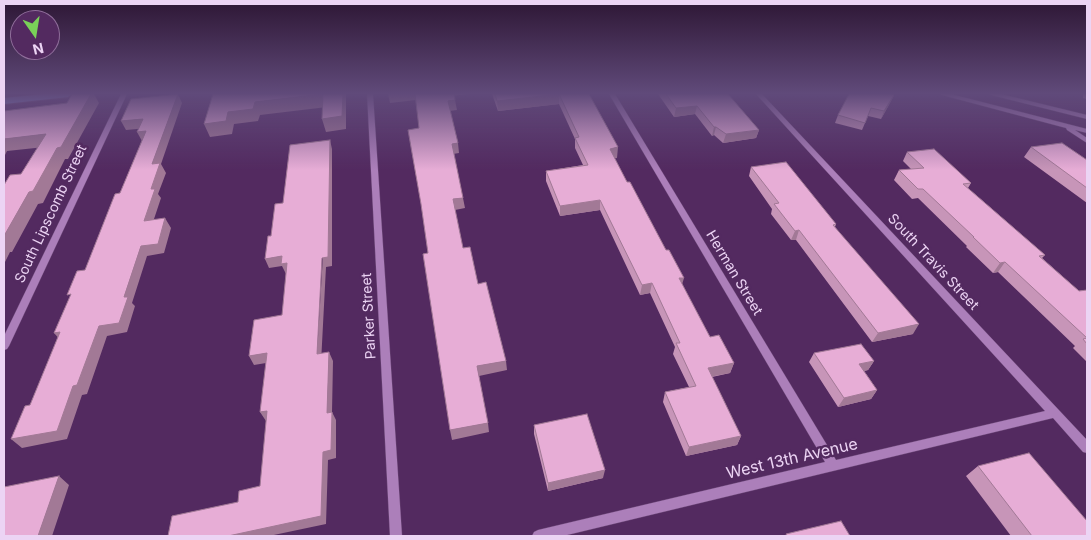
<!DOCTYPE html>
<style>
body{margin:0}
#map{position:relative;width:1091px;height:540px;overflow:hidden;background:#532a60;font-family:Inter,sans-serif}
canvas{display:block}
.frame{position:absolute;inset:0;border:5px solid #ecd4f4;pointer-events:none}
.north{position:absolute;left:10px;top:10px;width:50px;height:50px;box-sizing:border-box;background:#532a60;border:1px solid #906e9b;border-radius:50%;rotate:167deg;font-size:14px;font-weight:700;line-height:20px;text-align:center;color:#ecd4f4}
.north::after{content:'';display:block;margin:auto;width:18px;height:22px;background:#79d158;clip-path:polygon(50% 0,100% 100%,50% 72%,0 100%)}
</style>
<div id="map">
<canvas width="1091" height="540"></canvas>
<div class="frame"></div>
<div class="north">N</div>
</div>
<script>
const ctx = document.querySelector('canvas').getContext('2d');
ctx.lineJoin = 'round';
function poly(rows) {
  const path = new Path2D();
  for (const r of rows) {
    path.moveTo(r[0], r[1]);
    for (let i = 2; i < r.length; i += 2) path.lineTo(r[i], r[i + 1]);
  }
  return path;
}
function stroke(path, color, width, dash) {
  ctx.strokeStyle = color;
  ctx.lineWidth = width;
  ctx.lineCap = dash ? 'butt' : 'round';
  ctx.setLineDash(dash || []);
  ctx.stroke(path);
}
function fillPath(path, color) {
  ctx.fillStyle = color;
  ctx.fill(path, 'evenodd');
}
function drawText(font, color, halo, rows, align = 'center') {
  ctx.font = font + ' Inter,sans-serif';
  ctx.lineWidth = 5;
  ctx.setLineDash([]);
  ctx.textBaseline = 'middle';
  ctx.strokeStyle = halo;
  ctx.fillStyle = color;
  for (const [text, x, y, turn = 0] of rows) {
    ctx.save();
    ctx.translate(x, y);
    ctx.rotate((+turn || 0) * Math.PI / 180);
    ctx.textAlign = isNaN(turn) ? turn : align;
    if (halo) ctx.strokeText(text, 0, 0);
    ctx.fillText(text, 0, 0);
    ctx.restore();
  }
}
const minor = poly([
 [121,94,127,94,9,346,7,349,4,350,4,336,121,94],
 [367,94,373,94,402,536,390,536,367,94],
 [609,94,615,94,836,460,1045,411,756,94,762,94,1087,440,1087,453,1083,452,1053,418,563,536,532,536,534,532,538,530,825,462,609,94],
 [941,94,951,94,1087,129,1087,133,1075,130,1087,138,1087,143,1067,130,1066,128,942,95,941,94],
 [990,94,1001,94,1087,115,1087,119,991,95,990,94]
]);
const major = poly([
 [44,94,72,94,68,97,4,104,4,98,44,94]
]);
stroke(minor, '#6a4675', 1);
stroke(major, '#6a4675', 2);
fillPath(minor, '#ac7fba');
fillPath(major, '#8798e3');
fillPath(poly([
 [492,94,589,94,617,158,614,158,710,337,734,363,730,373,712,377,741,436,737,445,686,456,663,402,665,392,689,387,673,354,675,347,650,293,640,295,600,210,560,216,546,181,546,171,583,165,575,148,575,139,559,104,498,111],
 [658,94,728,94,759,130,756,138,723,143,714,135,712,136,695,114,674,117],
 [1083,94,1087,94,1087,99,1083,98],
 [894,95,890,103,881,119,868,116,862,130,835,123,838,115],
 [1031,147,1087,160,1087,203,1024,157],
 [907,152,971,183,968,188,1045,255,1042,258,1079,291,1087,290,1087,362,1073,348,1075,346,998,272,993,273,966,247,967,246,918,198,912,199,894,180,899,170,911,169,903,161],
 [751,167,836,224,835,227,913,334,872,342,796,240,791,240,771,214,772,209,749,176],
 [814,353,874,361,868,370,864,371,877,390,871,399,838,407,809,362],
 [534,425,603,478,548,491,534,434],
 [978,466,1087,536,1011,536,966,476]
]), '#c795b8');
fillPath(poly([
 [91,94,94,94,99,103,68,159,65,159,43,203,38,204,12,252,10,252,4,264,4,236,29,192],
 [178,94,182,103,161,164,166,173,158,194,161,198,150,231,144,221,152,164],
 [323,94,327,107,260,115,258,121,234,124,232,134,210,137,204,124,228,112,255,102],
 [343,94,346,94,346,129,326,132,322,119],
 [388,94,415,94,416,100,390,103],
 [453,94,469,94,453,96],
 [559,94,559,104,498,111,497,101],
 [894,95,890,103,881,119,884,111],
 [455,100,457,110,449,111,448,101],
 [697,106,695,114,674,117,676,108],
 [143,119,148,128,126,130,121,121],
 [714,127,716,127,714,135,712,136],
 [759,130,756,138,723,143,726,134],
 [146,131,142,141,137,132],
 [46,134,54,146,7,151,4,157,4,139],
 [330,140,332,149,332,266,326,267,321,363,317,354],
 [458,143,459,153,453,154,452,144],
 [618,147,617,158,609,159,610,149],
 [463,198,465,208,455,210,453,199],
 [600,200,600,210,560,216,560,206],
 [165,218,171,228,164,253,147,256,132,303,135,306,127,332,107,336,87,394,82,395,67,439,22,448,11,439,73,386,99,326,124,297,141,246],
 [799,230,796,240,791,240,795,231],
 [282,256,287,263,286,274,282,266,269,268,265,259],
 [1005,262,998,272,993,273,1000,263],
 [679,278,684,278,681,288],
 [652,283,650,293,640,295,642,285],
 [919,324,913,334,872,342,878,333],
 [60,332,63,343,54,333],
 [329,352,333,361,332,412,336,420,336,458,328,460,326,524,269,536,228,536,323,452,327,413],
 [267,353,272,362,254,365,249,356],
 [506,361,507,370,479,376,477,366],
 [874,361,868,370,853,374,859,364],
 [734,363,730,373,704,378,708,368],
 [877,390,871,399,838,407,844,398],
 [267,411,266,421,260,412],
 [488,423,489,432,452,440,450,430],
 [741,436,737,445,686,456,689,447],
 [605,470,603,478,548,491,548,483],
 [59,476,69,485,52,536,38,536]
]), '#a27996');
const building = poly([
 [72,94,91,94,61,147,57,148,33,191,29,192,4,236,4,185,10,175,21,174,46,134,4,139,4,111,67,103,72,94],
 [178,94,152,164,160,163,151,189,155,189,144,221,165,218,158,244,141,246,124,297,128,297,119,323,99,326,77,385,73,386,57,431,11,439,25,406,30,405,60,332,54,333,71,294,67,295,77,271,85,270,115,194,120,193,146,131,137,132,143,119,121,121,131,99,178,94],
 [213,94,343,94,342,116,322,119,323,94,255,102,253,109,228,112,226,121,204,124,213,94],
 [415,94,454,94,455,100,448,101,458,143,452,144,463,198,453,199,463,248,470,247,478,284,486,282,506,361,477,366,488,423,450,430,423,254,428,253,421,204,408,130,419,128,415,94],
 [495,94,589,94,618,147,610,149,627,182,630,182,666,250,669,250,684,278,679,278,710,337,719,335,734,363,708,368,741,436,689,447,665,392,696,386,676,343,680,343,652,283,642,285,600,200,560,206,546,171,588,165,575,138,579,137,559,94,497,101,495,94],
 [666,94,728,94,759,130,726,134,716,127,714,127,697,106,676,108,666,94],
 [849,94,891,94,894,95,884,111,871,108,865,123,838,115,849,94],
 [330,140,328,257,322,258,317,354,329,352,327,413,332,412,331,450,323,452,321,516,228,536,168,536,172,516,238,502,239,491,260,486,267,411,260,412,267,353,249,356,254,320,282,315,287,263,281,264,282,256,265,259,268,236,271,236,275,204,283,203,290,145,330,140],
 [1062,143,1087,160,1087,188,1031,147,1062,143],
 [934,149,971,183,963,184,1045,255,1039,256,1079,291,1087,290,1087,344,1083,339,1087,338,1005,262,1000,263,973,237,974,237,923,189,918,189,899,170,924,168,907,152,934,149],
 [786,162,836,224,833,225,919,324,878,333,799,230,795,231,774,204,779,203,751,167,786,162],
 [861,344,874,361,859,364,877,390,844,398,814,353,861,344],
 [587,414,605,470,548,483,534,425,587,414],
 [1029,453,1087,521,1087,536,1032,536,978,466,1029,453],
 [59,476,38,536,4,536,4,487,59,476],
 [841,521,850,536,787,536,786,534,841,521]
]);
fillPath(building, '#e7add6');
stroke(building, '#a27996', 1);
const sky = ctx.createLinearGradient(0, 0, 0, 170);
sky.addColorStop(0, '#2e1735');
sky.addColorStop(0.55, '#604a7a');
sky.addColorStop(1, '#604a7a00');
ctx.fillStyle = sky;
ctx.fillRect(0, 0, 1091, 170);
drawText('14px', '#ecd4f4', '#532a60', [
 ["South Lipscomb Street",51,214,-65],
 ["South Travis Street",933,262,47],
 ["Herman Street",734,273,59],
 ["Parker Street",369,316,-93]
]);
drawText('16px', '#ecd4f4', '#532a60', [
 ["West 13th Avenue",792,459,-13]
]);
</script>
